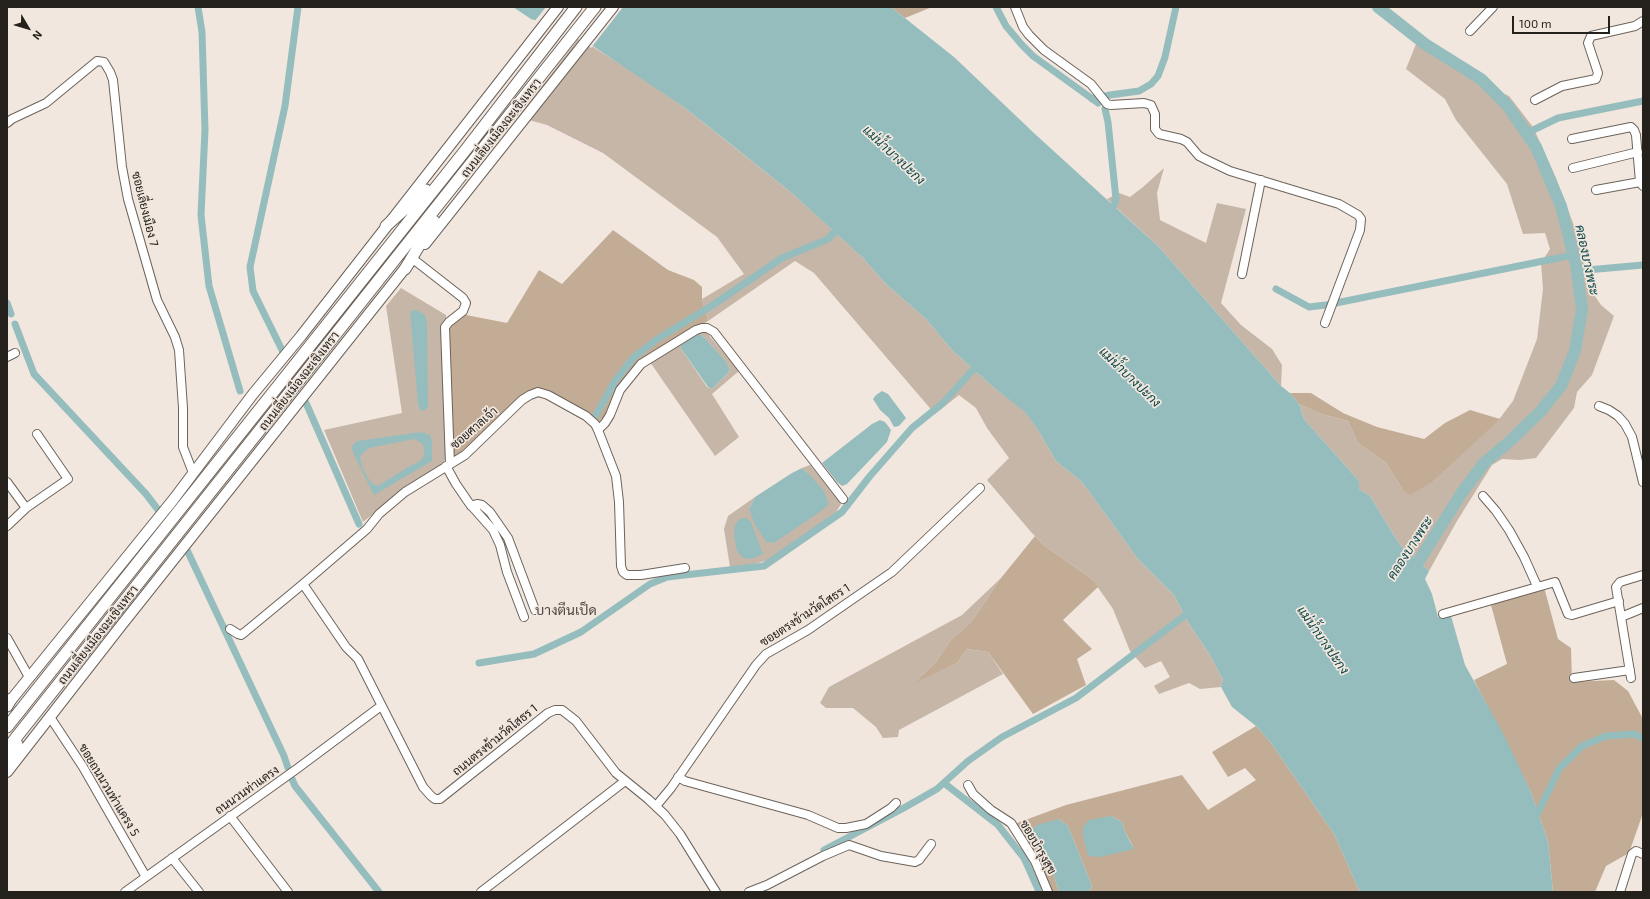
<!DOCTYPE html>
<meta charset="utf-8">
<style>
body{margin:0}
#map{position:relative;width:1650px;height:899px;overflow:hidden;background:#f1e7de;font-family:"Exo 2",sans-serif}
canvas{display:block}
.frame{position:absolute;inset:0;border:8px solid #24211d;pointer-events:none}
.north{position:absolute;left:8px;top:8px;width:40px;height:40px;-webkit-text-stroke:3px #f1e7de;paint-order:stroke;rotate:128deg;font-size:11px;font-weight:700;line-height:16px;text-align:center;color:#24211d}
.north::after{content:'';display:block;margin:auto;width:14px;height:18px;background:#24211d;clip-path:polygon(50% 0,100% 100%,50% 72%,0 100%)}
.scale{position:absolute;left:1512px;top:16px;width:98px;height:18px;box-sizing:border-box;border:2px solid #24211d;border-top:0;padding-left:5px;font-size:12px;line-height:14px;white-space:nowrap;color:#24211d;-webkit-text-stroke:3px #f1e7de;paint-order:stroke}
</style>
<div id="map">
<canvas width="1650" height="899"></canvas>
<div class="frame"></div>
<div class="north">N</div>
<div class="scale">100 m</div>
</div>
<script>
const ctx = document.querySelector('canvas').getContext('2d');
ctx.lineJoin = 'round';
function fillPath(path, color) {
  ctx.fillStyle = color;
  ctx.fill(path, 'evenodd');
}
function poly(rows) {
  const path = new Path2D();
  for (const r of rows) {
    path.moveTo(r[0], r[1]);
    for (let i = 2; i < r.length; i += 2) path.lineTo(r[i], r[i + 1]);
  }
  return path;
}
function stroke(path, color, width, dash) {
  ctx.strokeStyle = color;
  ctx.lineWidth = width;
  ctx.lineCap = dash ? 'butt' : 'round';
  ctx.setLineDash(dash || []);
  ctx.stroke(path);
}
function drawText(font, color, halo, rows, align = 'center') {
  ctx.font = font + ' "Exo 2",Sarabun,sans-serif';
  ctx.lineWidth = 3.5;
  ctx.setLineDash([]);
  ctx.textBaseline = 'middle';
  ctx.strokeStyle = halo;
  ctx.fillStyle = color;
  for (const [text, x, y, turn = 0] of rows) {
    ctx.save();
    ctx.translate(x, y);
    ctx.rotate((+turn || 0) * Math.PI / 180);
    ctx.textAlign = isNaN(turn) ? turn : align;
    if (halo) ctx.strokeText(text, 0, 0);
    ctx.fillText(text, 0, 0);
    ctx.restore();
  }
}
fillPath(poly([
 [579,38,639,76,685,108,793,194,863,258,885,283,926,319,952,350,993,387,1025,411,1038,430,1056,461,1082,482,1138,559,1174,595,1189,624,1210,655,1223,680,1221,687,1200,689,1189,683,1159,694,1154,686,1170,677,1161,661,1145,668,1130,651,1113,609,1092,579,1046,547,1031,532,987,480,1009,458,987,428,976,408,959,395,935,414,814,273,795,261,708,321,702,299,744,274,717,237,603,153,547,125,518,117],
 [1416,44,1482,84,1509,96,1533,127,1556,178,1576,231,1590,289,1601,305,1614,316,1592,375,1577,392,1574,408,1536,458,1520,460,1502,459,1492,465,1457,521,1429,571,1400,545,1370,496,1359,489,1359,481,1304,419,1299,404,1321,414,1348,421,1358,443,1386,463,1403,490,1434,481,1500,418,1513,401,1537,339,1543,289,1541,263,1550,249,1545,233,1523,234,1507,184,1456,120,1445,99,1406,69],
 [1164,168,1157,193,1160,220,1206,243,1217,203,1246,209,1221,303,1241,325,1272,349,1282,365,1281,386,1159,247,1107,199,1119,193,1130,197,1143,187],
 [401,288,446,315,446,458,442,464,406,488,363,522,324,430,402,413,386,306],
 [702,330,707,333,739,371,712,394,739,437,715,456,650,362],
 [699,334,704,337,725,362,730,371,712,389,707,387,680,347],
 [810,465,841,504,835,514,769,560,747,566,730,567,724,529,728,516,755,497,749,509,808,473,802,468],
 [1001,578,972,621,950,641,936,662,914,683,957,663,967,649,988,652,1003,674,899,730,898,737,883,738,876,727,853,708,826,708,820,703,829,687,962,615]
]), '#c6b6a7');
fillPath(poly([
 [891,7,932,7,905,18],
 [613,230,668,270,694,280,702,287,702,299,708,321,637,362,605,415,598,423,535,390,458,456,453,457,448,329,456,313,507,323,539,270,562,284],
 [1290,393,1311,393,1343,413,1377,427,1424,439,1445,423,1470,410,1500,419,1434,481,1410,495,1403,490,1386,463,1358,443,1348,421,1321,414,1299,404],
 [1035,536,1046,547,1092,579,1098,587,1063,620,1092,649,1077,659,1086,685,1033,714,988,652,967,649,957,663,913,684,936,662,950,641,972,621,1001,578],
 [1544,587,1558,639,1571,648,1572,682,1614,680,1628,691,1643,719,1643,813,1629,853,1606,866,1595,892,1553,892,1548,842,1531,792,1474,680,1507,664,1491,605],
 [1256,726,1271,743,1334,834,1360,892,1089,892,1092,886,1068,826,1059,819,1040,851,1049,859,1059,892,1049,892,1017,823,1066,805,1182,775,1208,810,1256,780,1245,768,1228,777,1212,752],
 [1111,816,1122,822,1125,832,1134,848]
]), '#c3ac96');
fillPath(poly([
 [513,7,891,7,954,57,1035,134,1159,247,1281,386,1290,393,1299,404,1304,419,1359,481,1359,489,1370,496,1400,545,1429,571,1425,579,1432,594,1438,617,1451,616,1465,665,1504,735,1531,792,1548,842,1553,892,1360,892,1334,834,1271,743,1256,726,1232,707,1221,687,1223,680,1210,655,1189,624,1174,595,1138,559,1082,482,1056,461,1038,430,1025,412,993,387,952,350,926,319,885,283,863,258,819,218,793,194,728,142,685,108,572,32,531,19],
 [416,310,425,315,427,322,428,407,424,411,420,410,418,404,410,311],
 [699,334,704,337,726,362,730,371,712,389,708,387,680,347,684,342],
 [882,391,888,394,906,418,899,426,894,427,889,418,880,410,873,399,876,395],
 [880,420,885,422,891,430,887,442,847,484,842,486,837,482,822,463,872,424],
 [421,432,430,435,432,441,432,461,374,495,355,457,351,447,357,441],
 [414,439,422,443,424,448,424,456,419,462,408,467,378,486,371,483,362,467,360,456,369,448],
 [802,468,808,473,824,491,829,504,821,511,774,543,766,542,755,525,749,509,755,497,792,473],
 [746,518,751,522,763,554,751,559,743,558,737,551,734,536,735,525,739,519],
 [1111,816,1122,822,1125,832,1134,849,1100,857,1088,856,1083,836,1083,827,1089,820],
 [1059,819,1068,826,1092,886,1089,892,1059,892,1049,859,1040,851,1033,829,1037,825]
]), '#96bdbe');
fillPath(poly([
 [546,7,623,7,591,48,571,34,534,22]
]), '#f1e7de');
stroke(poly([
 [198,7,202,32,205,130,201,215,209,286,240,391],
 [996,7,1006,26,1022,45,1033,56,1098,103],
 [1092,99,1110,95,1139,91,1151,84,1158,76,1165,57,1176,7],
 [1105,109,1108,122,1116,199,1111,213],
 [1527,133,1558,118,1643,101],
 [1576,271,1643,265],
 [1276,289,1309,307,1326,305,1573,255],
 [7,303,11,314],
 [15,324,34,374,146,494,159,511],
 [283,352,253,291,250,267,285,106,298,7],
 [306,403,359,524],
 [596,415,615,381,633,358,656,340,713,305,782,258,828,239,841,225],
 [187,550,284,756,288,768],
 [479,663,534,654,581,632,650,584,667,577,764,566,842,512,870,476,912,428,943,403,979,363],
 [292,779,295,786,379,892],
 [944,783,998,825,1024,858,1038,889,1038,892],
 [1535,819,1559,769,1582,746,1606,736,1634,734,1643,738],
 [824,850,902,809,937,789,968,761,1002,737,1076,698,1192,610]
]), '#96bdbe', 7);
stroke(poly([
 [1378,7,1425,44,1481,79,1507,105,1536,147,1561,206,1576,265,1582,309,1575,351,1561,386,1540,412,1509,442,1485,462,1463,491,1410,575]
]), '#96bdbe', 12);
const minor = poly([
 [1015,7,1023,27,1029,35,1044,50,1091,84,1107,104,1111,105,1144,103,1151,105,1155,114,1155,129,1159,134,1181,139,1187,142,1199,156,1207,160,1230,171,1339,204,1358,215,1361,219,1360,230,1325,323],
 [1470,31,1493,7],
 [1535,100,1562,86,1596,79,1598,73,1588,43,1591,36,1635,26,1643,21],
 [7,123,12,119,46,103,97,61,104,62,110,72,113,80,122,167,128,199,157,300,175,337,179,350,183,408,183,447,193,473],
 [1572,139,1631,127,1634,130,1636,135,1640,182,1643,186],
 [1573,168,1638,152],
 [1596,190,1640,182],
 [413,259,463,298,466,303,463,311,449,322,445,327,450,464],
 [1242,274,1261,180],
 [7,357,15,353],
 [1599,406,1609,410,1618,416,1625,424,1632,437,1643,482],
 [598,430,605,423,610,415,620,390,641,364,696,330,702,328,707,328,714,332,843,499],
 [446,466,456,484,469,503,493,530,500,545,507,572,524,617],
 [7,482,26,508],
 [1483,496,1496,511,1509,530,1524,557,1537,586],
 [471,506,477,504,482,505,490,512,508,538,535,610],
 [7,526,26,508,68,479,37,434],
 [685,568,641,575,627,575,623,572,621,566,619,502,616,476,598,430,595,424,586,416,548,395,538,392,530,395,522,400,465,455,405,492,379,514,367,529,303,584,346,647,358,659,423,787,431,796,435,799,440,799,445,795,548,713,555,710,562,710,576,721,616,773,648,799,665,815,680,834,716,892],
 [1443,614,1555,582,1568,614,1572,615,1619,601],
 [1621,617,1616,587,1620,582,1643,575],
 [230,629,238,634,241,635,245,632,303,584],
 [7,638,29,677],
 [1574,678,1630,670],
 [1631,678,1621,617,1643,608],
 [50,717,83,767,146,877],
 [678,777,685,781,808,815,838,828,846,828,866,824,891,808,896,803],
 [968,785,973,794,991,810,1011,823,1035,861,1048,892],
 [656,806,671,788,756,665,766,654,808,630,892,572,980,488],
 [230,816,288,892],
 [172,858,199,892],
 [125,892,298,768,381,706],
 [481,892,625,781],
 [749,892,767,885,823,856,849,845,881,856,915,862,919,860,931,844],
 [1620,892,1632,854,1636,851,1643,854]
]);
const major = poly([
 [425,244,613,7],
 [7,705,173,500,253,394,301,336,558,7],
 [7,772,120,627,410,262]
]);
const highway = poly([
 [386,226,426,190],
 [405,269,434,221],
 [7,706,11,699],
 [7,727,464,152,576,7],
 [7,749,595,7],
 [7,760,17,744]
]);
stroke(minor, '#6c635b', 10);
stroke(major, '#6c635b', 12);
stroke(highway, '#6c635b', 13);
stroke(minor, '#fff', 8);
stroke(major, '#fff', 10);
stroke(highway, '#fff', 11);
drawText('12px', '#24211d', '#f1e7de', [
 ["ถนนเลี่ยงเมืองฉะเชิงเทรา",501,128,-52],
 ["ซอยเลี่ยงเมือง 7",145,209,76],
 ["ถนนเลี่ยงเมืองฉะเชิงเทรา",299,381,-52],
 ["ซอยศาลเจ้า",474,428,-41],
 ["ซอยตรงข้ามวัดโสธร 1",805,615,-33],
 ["ถนนเลี่ยงเมืองฉะเชิงเทรา",98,635,-52],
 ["ถนนตรงข้ามวัดโสธร 1",495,740,-39],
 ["ซอยถนนวนท่าแครง 5",109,790,59],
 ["ถนนวนท่าแครง",247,790,-35],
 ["ซอยบำรุงสุข",1038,847,60]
]);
drawText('italic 13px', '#0c4749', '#f1e7de', [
 ["แม่น้ำบางปะกง",894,155,43],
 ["คลองบางพระ",1587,260,78],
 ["แม่น้ำบางปะกง",1130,377,44],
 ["คลองบางพระ",1410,548,-57],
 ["แม่น้ำบางปะกง",1323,640,55]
]);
drawText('14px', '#504841', '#f1e7de', [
 ["บางตีนเป็ด",566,610]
]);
</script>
